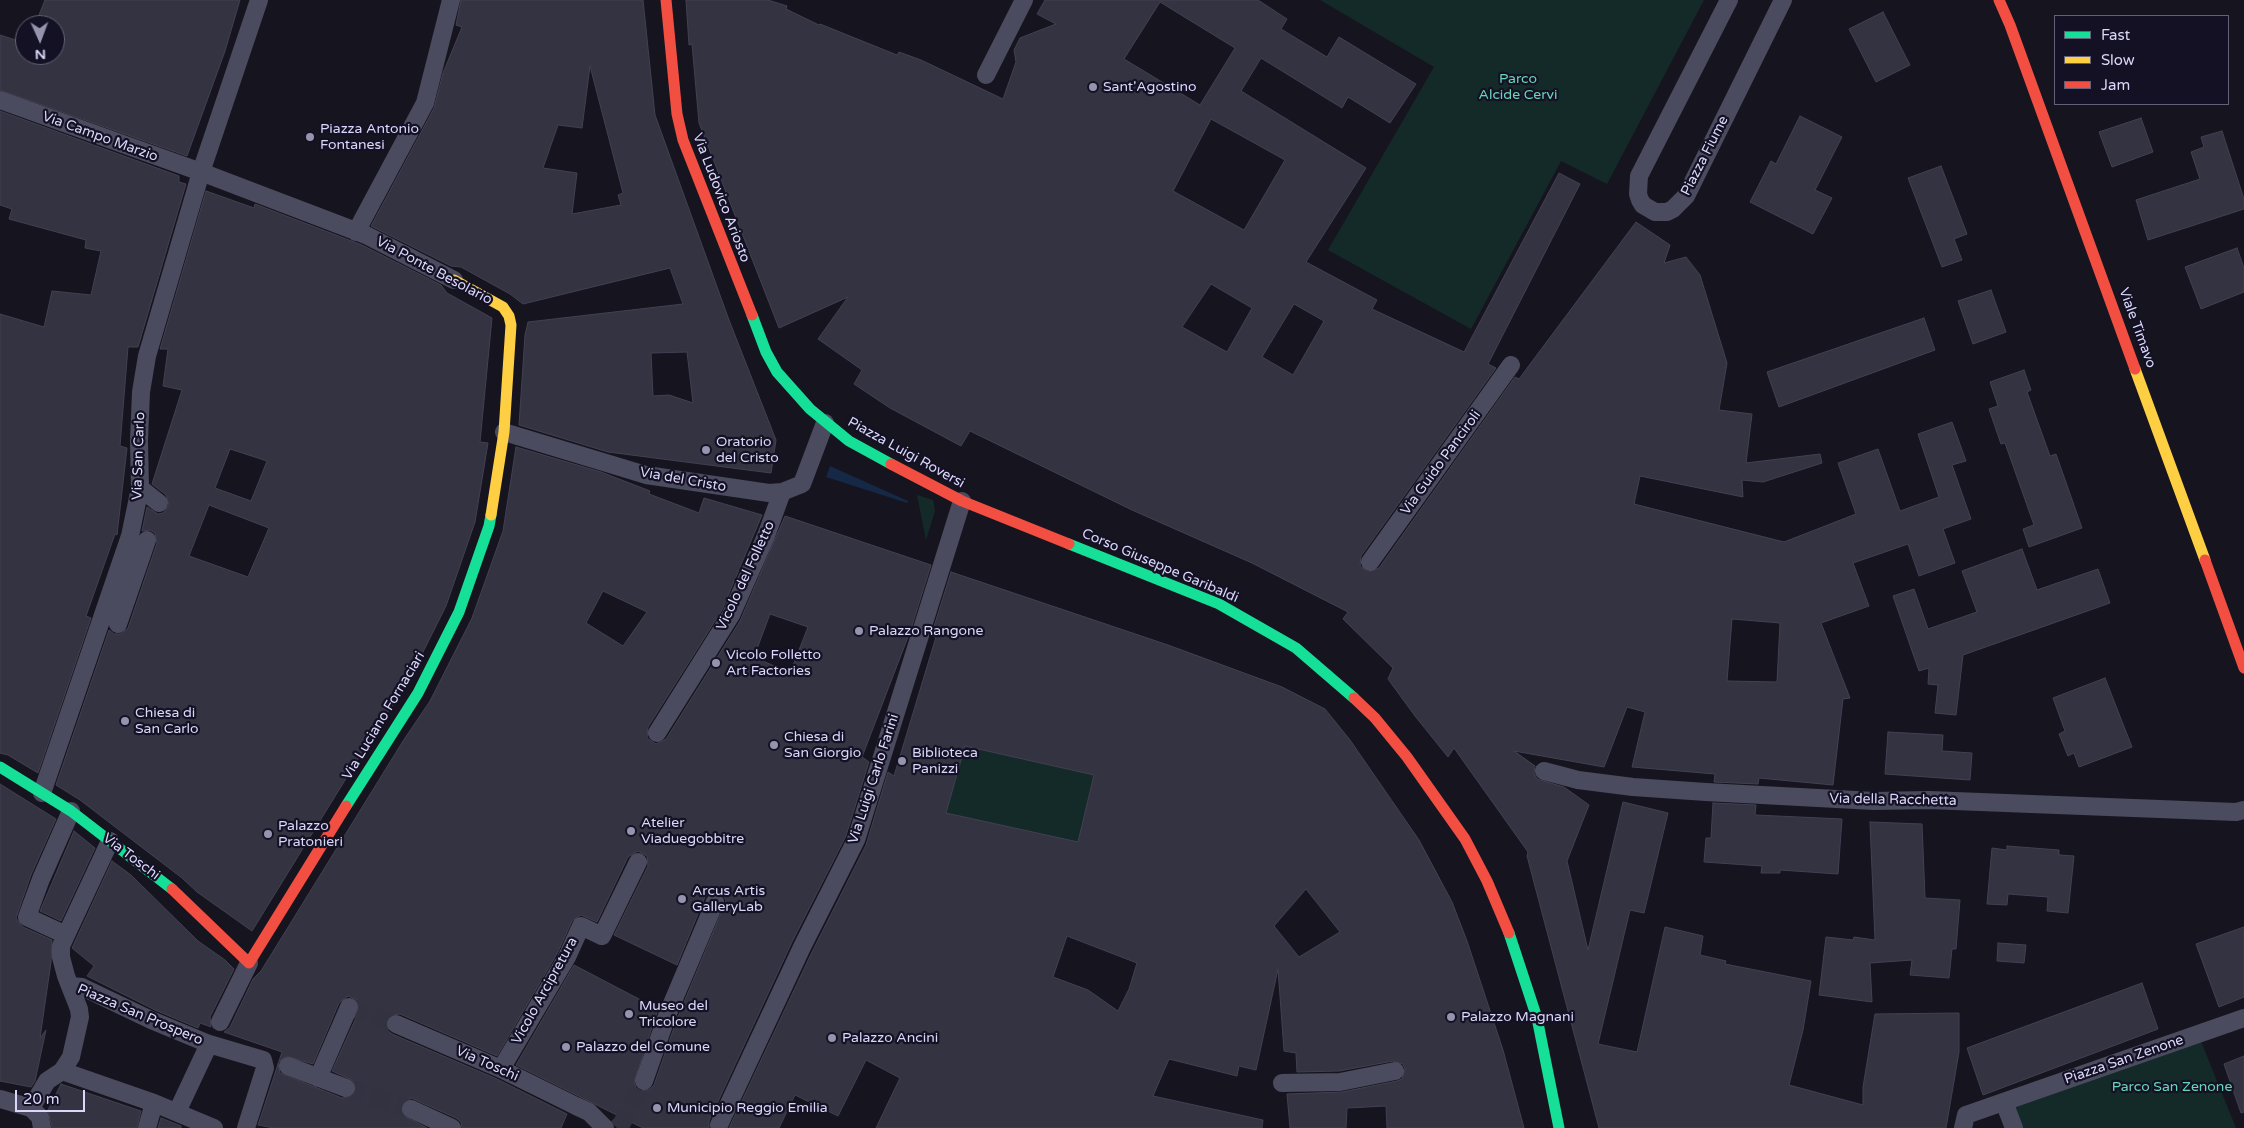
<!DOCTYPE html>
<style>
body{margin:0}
#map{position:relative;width:2244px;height:1128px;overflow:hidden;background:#16151f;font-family:"Varela Round",sans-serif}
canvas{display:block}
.legend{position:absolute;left:2054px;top:15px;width:175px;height:90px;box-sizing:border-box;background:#131123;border:1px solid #636079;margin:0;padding:6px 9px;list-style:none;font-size:15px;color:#dad7fb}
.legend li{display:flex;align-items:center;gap:10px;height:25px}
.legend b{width:25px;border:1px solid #636079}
.north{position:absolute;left:15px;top:15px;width:50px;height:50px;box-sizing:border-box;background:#131123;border:1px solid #636079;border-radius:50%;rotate:178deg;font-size:14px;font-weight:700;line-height:20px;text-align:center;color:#dad7fb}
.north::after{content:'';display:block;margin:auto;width:18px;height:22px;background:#9593ae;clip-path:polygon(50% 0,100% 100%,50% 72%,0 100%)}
.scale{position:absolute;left:15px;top:1090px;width:70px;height:22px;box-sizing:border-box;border:2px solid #dad7fb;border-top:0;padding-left:6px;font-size:15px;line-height:18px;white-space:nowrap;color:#dad7fb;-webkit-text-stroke:4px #131123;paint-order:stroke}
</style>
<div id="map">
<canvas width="2244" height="1128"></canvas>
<ul class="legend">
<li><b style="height:6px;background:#16e098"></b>Fast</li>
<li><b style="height:6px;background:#ffcf43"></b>Slow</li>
<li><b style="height:6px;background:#f24e42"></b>Jam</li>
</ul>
<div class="north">N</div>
<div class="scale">20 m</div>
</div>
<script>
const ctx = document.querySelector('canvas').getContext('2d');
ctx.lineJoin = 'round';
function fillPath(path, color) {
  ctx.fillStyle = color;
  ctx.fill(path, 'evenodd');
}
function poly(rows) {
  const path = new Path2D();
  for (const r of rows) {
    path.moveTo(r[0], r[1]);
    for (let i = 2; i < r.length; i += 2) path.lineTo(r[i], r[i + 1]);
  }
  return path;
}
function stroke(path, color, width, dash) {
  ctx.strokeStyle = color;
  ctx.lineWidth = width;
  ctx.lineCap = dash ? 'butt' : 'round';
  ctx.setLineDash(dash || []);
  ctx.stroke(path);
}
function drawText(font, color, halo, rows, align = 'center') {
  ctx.font = font + ' "Varela Round",sans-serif';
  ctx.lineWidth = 4.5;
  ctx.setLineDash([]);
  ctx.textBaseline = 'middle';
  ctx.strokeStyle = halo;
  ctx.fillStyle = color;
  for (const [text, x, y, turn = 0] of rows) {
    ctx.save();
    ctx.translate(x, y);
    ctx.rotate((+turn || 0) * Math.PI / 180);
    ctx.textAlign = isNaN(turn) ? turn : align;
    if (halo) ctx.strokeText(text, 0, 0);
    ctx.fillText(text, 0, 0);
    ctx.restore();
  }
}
fillPath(poly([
 [1320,0,1704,0,1607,184,1561,161,1471,329,1328,250,1434,67],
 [917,495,933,500,935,511,926,540],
 [965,746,1094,775,1078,842,946,813],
 [2198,1034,2236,1128,2014,1128,2004,1102]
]), '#142a29');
fillPath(poly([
 [830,466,908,501,907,503,826,477]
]), '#152845');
const building = poly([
 [45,0,240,0,225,51,187,156,0,90,0,35,25,43,25,55,55,55,55,25,35,25,45,0],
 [461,0,643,0,655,115,729,320,776,440,771,473,608,452,519,425,525,335,528,322,683,304,670,268,523,304,510,294,461,267,451,266,371,226,434,108,443,73,462,27,456,25,461,0],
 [590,66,623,193,618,195,621,205,572,214,577,173,543,168,558,125,582,128,590,66],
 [687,352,693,403,669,395,653,396,651,353,687,352],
 [686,0,768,0,787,6,786,9,819,25,820,24,897,55,899,52,921,60,1003,99,1016,62,1014,50,1020,38,1056,24,1037,14,1045,0,1258,0,1287,19,1281,29,1327,57,1339,37,1416,84,1390,123,1348,97,1342,108,1261,58,1241,91,1366,168,1306,262,1377,300,1372,309,1464,352,1559,173,1580,184,1488,364,1496,368,1361,556,1360,566,1368,572,1379,568,1515,377,1519,379,1636,222,1670,245,1664,263,1686,257,1700,275,1727,363,1719,410,1752,414,1746,463,1820,454,1822,463,1763,482,1742,480,1743,497,1640,476,1634,504,1784,542,1856,514,1838,463,1878,449,1900,511,1939,497,1918,434,1952,422,1966,461,1952,465,1971,519,1943,529,1955,563,1919,576,1908,544,1853,563,1869,606,1821,623,1850,698,1843,699,1833,785,1759,778,1758,784,1714,782,1715,774,1632,767,1645,712,1627,707,1604,767,1514,751,1535,766,1534,773,1537,779,1564,787,1589,805,1567,861,1588,950,1623,802,1668,813,1644,913,1630,910,1598,1044,1637,1052,1665,927,1703,936,1700,955,1726,961,1725,964,1811,981,1803,1030,1789,1085,1863,1105,1863,1087,1875,1014,1959,1013,1959,1052,1946,1128,1599,1128,1527,856,1528,852,1454,748,1448,757,1415,716,1388,679,1393,668,1343,619,1348,612,1252,563,1132,510,970,431,961,446,890,408,854,384,862,370,818,339,848,297,779,328,699,123,692,44,689,45,686,0],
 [1160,2,1235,48,1200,105,1124,59,1160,2],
 [1211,119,1285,160,1244,230,1173,191,1211,119],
 [1211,284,1252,308,1227,352,1182,327,1211,284],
 [1294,304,1324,321,1293,375,1262,357,1294,304],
 [1732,619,1780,623,1777,682,1727,681,1732,619],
 [1883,12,1910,65,1876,82,1849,29,1883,12],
 [0,111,179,176,179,182,186,184,138,347,128,347,120,446,127,448,117,535,115,534,86,616,91,618,38,773,8,755,0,753,0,314,44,327,52,291,91,295,101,251,85,248,86,240,9,219,12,209,0,205,0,111],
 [1800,116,1842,137,1815,190,1832,198,1813,234,1750,202,1771,161,1776,164,1800,116],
 [2141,118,2153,152,2112,167,2099,132,2141,118],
 [2222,131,2244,199,2244,209,2148,240,2136,200,2200,179,2191,152,2204,147,2201,137,2222,131],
 [1941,166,1967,234,1954,239,1962,260,1942,267,1908,178,1941,166],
 [206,191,254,208,255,204,362,245,441,285,447,293,492,318,480,442,488,443,475,522,446,606,406,686,379,725,252,931,197,892,182,878,80,800,56,785,109,630,114,634,120,634,128,628,157,543,155,533,150,530,142,531,147,507,158,514,163,513,169,505,166,495,152,484,182,390,163,386,168,349,160,349,206,191],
 [230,449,267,461,251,501,215,488,230,449],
 [209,505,269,528,248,577,189,556,209,505],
 [2237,248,2244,268,2244,292,2201,309,2185,267,2237,248],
 [1991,290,2006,332,1973,344,1958,301,1991,290],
 [1924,318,1935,350,1779,407,1767,372,1924,318],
 [2024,370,2031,390,2027,392,2050,456,2056,454,2082,528,2029,547,2023,529,2034,525,2005,443,2001,444,1989,409,1998,406,1990,382,2024,370],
 [516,447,601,472,650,491,649,494,699,513,704,498,762,515,722,610,648,727,647,738,656,744,666,739,740,621,785,516,931,565,911,629,862,757,869,762,846,836,792,942,709,1121,709,1128,643,1128,516,1065,574,965,658,1009,634,1082,636,1088,641,1091,650,1089,654,1085,677,1019,726,901,724,896,719,892,709,893,705,897,677,965,614,935,648,866,647,856,638,851,628,857,597,922,581,915,572,921,558,952,497,1056,400,1014,390,1015,386,1020,387,1030,392,1034,497,1079,567,1114,561,1128,462,1128,461,1122,456,1118,411,1098,402,1104,402,1115,427,1128,274,1128,258,1125,282,1052,224,1032,230,1027,253,979,261,971,403,741,430,701,472,618,503,531,516,447],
 [603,591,647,612,623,646,586,623,603,591],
 [770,614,808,627,790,673,754,657,770,614],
 [348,996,357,1000,359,1011,332,1071,354,1081,356,1087,353,1096,342,1098,280,1073,278,1063,286,1056,313,1064,339,1003,348,996],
 [2022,549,2037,590,2098,569,2110,603,1963,655,1956,715,1935,713,1938,685,1928,684,1929,668,1919,671,1893,596,1914,589,1928,629,1977,612,1962,571,2022,549],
 [951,572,1168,645,1282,687,1325,709,1350,740,1419,840,1452,902,1467,941,1503,1050,1524,1128,1387,1128,1386,1106,1347,1108,1346,1128,1290,1128,1287,1094,1342,1092,1397,1081,1402,1079,1405,1069,1403,1064,1393,1061,1339,1071,1297,1072,1296,1053,1284,1051,1278,969,1256,1070,1239,1066,1237,1076,1169,1059,1153,1096,1263,1120,1262,1128,876,1128,900,1078,866,1060,838,1116,795,1095,779,1128,729,1128,812,952,866,845,888,772,894,776,936,637,931,636,951,572],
 [965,746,1094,775,1078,842,946,813,965,746],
 [1306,889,1340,932,1299,957,1274,926,1306,889],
 [1067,936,1137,963,1129,989,1118,1011,1088,990,1053,977,1067,936],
 [2105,678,2132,747,2079,767,2074,753,2068,756,2059,734,2065,731,2053,698,2105,678],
 [1888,732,1943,735,1942,751,1972,753,1970,780,1885,774,1888,732],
 [0,784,56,819,31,875,16,918,23,927,52,940,51,962,40,1038,46,1030,35,1081,31,1087,0,1081,0,784],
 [1713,803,1756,805,1755,815,1842,819,1838,874,1780,870,1780,873,1761,873,1762,866,1704,862,1706,838,1711,838,1713,803],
 [1870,822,1922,824,1925,898,1960,900,1956,949,1952,949,1949,978,1910,975,1912,960,1870,963,1872,1002,1819,995,1826,937,1853,940,1854,937,1875,940,1870,822],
 [74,831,95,848,61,921,40,911,74,831],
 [2007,846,2059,850,2059,855,2074,856,2068,913,2047,911,2048,897,2008,894,2007,905,1987,904,1992,848,2007,850,2007,846],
 [112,861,131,875,198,941,225,960,234,969,210,1017,211,1027,200,1023,198,1028,155,1010,87,976,94,966,72,948,112,861],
 [2244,927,2244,997,2219,1007,2196,944,2244,927],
 [1998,943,2026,945,2024,963,1997,961,1998,943],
 [2142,983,2158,1029,1983,1095,1967,1048,2142,983],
 [2244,1056,2244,1112,2241,1113,2224,1064,2244,1056],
 [61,1084,141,1111,137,1128,52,1128,48,1110,61,1084],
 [161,1118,181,1126,181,1128,158,1128,161,1118]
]);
fillPath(building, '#343341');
stroke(building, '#434052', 1);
stroke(poly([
 [349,1007,396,1024],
 [346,1088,411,1109],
 [617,1128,622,1123,644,1081]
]), '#333240', 18, [18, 9]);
stroke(poly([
 [1729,0,1639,176,1638,194,1640,200,1643,205,1655,212,1667,212,1673,209,1686,196,1783,0],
 [986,75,1024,0],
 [0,100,201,172,366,235,454,280],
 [356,232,425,103,451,0],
 [504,432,646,475,769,493,782,492,802,484,825,423],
 [140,488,159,503],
 [1370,562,1511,365],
 [118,624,147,540],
 [657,733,731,615,766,536,782,492],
 [1544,771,1578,780,1633,787,1706,792,1874,801,1929,800,2236,812,2244,810],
 [42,793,130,536,140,488,139,441,141,392,147,356,201,172,259,0],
 [66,935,27,917,41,879,71,811],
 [71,986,82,987,151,1020,209,1044,263,1060,265,1068,246,1128],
 [220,1022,249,963],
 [396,1024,501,1069,576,1106,589,1112,605,1128],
 [288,1066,346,1088],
 [501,1069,567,957,581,926,602,936,638,862],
 [62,1071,154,1103,214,1128],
 [318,1078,349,1007],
 [644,1081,668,1013,715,902],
 [1282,1083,1340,1082,1395,1071],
 [0,1099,31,1108,40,1117,42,1128],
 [2004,1102,2014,1128],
 [31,1108,47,1081,62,1071,71,1057,80,1017,79,1009,66,976,61,957,61,946,110,841],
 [411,1109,452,1128],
 [177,1112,209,1044],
 [719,1125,802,947,856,840,962,501],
 [147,1128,154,1103],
 [1963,1128,1966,1115,2244,1018]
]), '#4b4b5f', 18);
stroke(poly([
 [752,315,766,352,777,372,810,409,849,441,891,464],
 [1069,544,1219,604,1296,648,1354,698],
 [0,767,71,811,172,889],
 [346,806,418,693,459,612,489,526,491,515],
 [1509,933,1537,1018,1559,1128]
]), '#16e098', 11);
stroke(poly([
 [454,280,503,307,509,316,511,325,504,432,491,515],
 [2135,369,2205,560]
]), '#ffcf43', 11);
stroke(poly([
 [666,0,677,114,683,140,752,315],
 [1999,0,2010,25,2135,369],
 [891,464,962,501,1069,544],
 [2205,560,2244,668],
 [1354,698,1375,718,1407,757,1465,839,1487,881,1509,933],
 [172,889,249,963,346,806]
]), '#f24e42', 11);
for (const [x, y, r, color] of [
 [1093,87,5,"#9593ae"],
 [310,137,5,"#9593ae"],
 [706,450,5,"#9593ae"],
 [859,631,5,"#9593ae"],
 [716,663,5,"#9593ae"],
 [125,721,5,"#9593ae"],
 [774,745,5,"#9593ae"],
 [902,761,5,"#9593ae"],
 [631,831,5,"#9593ae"],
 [268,834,5,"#9593ae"],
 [682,899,5,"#9593ae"],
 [629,1014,5,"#9593ae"],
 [1451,1017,5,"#9593ae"],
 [832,1038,5,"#9593ae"],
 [566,1047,5,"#9593ae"],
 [657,1108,5,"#9593ae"]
]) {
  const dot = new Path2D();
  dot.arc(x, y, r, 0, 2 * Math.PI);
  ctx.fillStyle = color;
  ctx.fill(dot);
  stroke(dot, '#131123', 2);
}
drawText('14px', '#69d5b8', '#131123', [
 ["Parco",1518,79],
 ["Alcide Cervi",1518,95],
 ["Parco San Zenone",2172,1087]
]);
drawText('14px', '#dad7fb', '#131123', [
 ["Sant'Agostino",1103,87],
 ["Piazza Antonio",320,129],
 ["Fontanesi",320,145],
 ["Oratorio",716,442],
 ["del Cristo",716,458],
 ["Palazzo Rangone",869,631],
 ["Vicolo Folletto",726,655],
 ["Art Factories",726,671],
 ["Chiesa di",135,713],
 ["San Carlo",135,729],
 ["Chiesa di",784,737],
 ["San Giorgio",784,753],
 ["Biblioteca",912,753],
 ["Panizzi",912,769],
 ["Atelier",641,823],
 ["Viaduegobbitre",641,839],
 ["Palazzo",278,826],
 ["Pratonieri",278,842],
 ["Arcus Artis",692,891],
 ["GalleryLab",692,907],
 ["Museo del",639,1006],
 ["Tricolore",639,1022],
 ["Palazzo Magnani",1461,1017],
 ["Palazzo Ancini",842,1038],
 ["Palazzo del Comune",576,1047],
 ["Municipio Reggio Emilia",667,1108]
], 'left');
drawText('14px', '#dad7fb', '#131123', [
 ["Via Campo Marzio",100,137,20],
 ["Piazza Fiume",1705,156,-63],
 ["Via Ludovico Ariosto",721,198,69],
 ["Via Ponte Besolario",434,271,28],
 ["Viale Timavo",2137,328,70],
 ["Piazza Luigi Roversi",906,453,29],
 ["Via San Carlo",139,456,-88],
 ["Via Guido Panciroli",1441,463,-54],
 ["Via del Cristo",683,480,10],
 ["Corso Giuseppe Garibaldi",1160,566,23],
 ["Vicolo del Folletto",746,576,-65],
 ["Via Luciano Fornaciari",384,716,-59],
 ["Via Luigi Carlo Farini",874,779,-72],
 ["Via della Racchetta",1893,800,1],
 ["Via Toschi",131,857,37],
 ["Vicolo Arcipretura",545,991,-61],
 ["Piazza San Prospero",140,1015,23],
 ["Piazza San Zenone",2124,1060,-19],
 ["Via Toschi",487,1064,24]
]);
</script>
